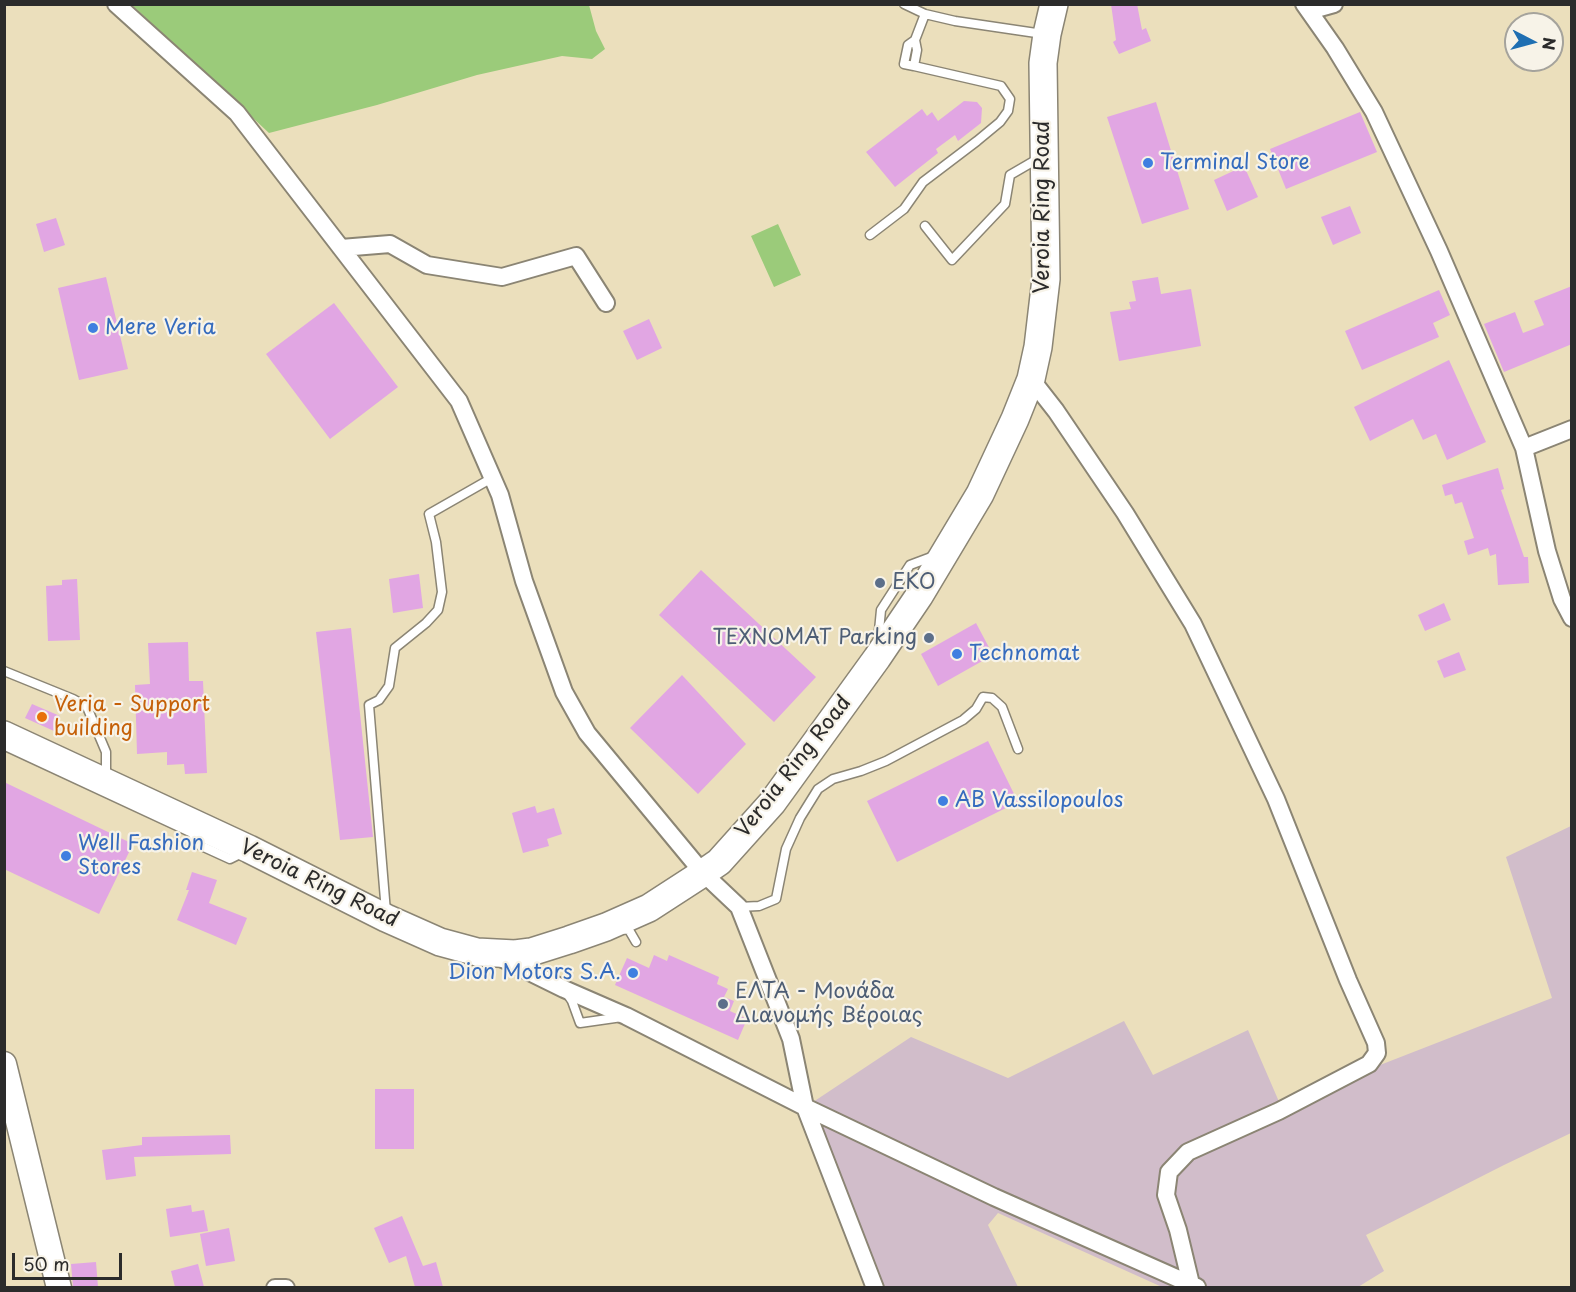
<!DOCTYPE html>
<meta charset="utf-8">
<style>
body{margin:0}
#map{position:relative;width:1576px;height:1292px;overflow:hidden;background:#ebdfbc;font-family:"Playpen Sans",sans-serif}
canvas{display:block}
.frame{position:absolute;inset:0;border:6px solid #2b2b2b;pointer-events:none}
.north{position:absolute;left:1504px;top:12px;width:60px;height:60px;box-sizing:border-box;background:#f7f3e8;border:2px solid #a5a39c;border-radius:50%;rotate:96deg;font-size:16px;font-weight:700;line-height:24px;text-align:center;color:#2b2b2b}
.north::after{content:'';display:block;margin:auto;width:21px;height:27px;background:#1f6fb2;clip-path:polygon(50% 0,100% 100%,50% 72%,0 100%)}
.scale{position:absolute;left:12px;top:1253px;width:110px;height:27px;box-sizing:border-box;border:3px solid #2b2b2b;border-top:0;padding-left:8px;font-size:18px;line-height:21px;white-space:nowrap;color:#2b2b2b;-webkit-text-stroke:4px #f7f3e8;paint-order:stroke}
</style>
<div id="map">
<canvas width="1576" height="1292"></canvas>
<div class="frame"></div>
<div class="north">N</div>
<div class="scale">50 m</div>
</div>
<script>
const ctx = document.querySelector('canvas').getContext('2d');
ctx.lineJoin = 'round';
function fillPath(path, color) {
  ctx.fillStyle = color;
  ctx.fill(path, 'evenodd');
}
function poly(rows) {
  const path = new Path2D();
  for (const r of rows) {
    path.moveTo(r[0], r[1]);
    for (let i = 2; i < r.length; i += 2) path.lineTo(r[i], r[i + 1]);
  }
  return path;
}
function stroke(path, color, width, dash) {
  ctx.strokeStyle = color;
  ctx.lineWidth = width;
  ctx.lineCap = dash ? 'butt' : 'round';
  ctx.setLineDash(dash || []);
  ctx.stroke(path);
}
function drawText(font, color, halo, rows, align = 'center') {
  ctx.font = font + ' "Playpen Sans",sans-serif';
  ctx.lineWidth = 4.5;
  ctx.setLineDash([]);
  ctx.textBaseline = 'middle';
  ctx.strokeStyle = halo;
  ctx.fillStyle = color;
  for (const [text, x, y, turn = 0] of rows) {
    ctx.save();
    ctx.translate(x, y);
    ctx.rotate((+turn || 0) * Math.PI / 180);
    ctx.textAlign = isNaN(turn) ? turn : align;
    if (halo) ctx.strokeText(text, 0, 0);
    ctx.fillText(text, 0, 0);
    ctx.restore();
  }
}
fillPath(poly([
 [1571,826,1571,1133,1504,1165,1366,1235,1384,1271,1358,1287,1162,1287,998,1213,988,1225,1018,1287,865,1287,798,1112,911,1037,1008,1078,1124,1021,1153,1075,1248,1030,1280,1104,1552,998,1506,857]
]), '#d1bdca');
fillPath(poly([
 [132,5,589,5,596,31,605,49,592,59,562,56,477,75,377,105,269,133],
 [778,224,801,275,774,287,751,236]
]), '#9bcb7a');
fillPath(poly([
 [1111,4,1137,4,1142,30,1146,28,1151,41,1119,54,1113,42,1116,40],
 [964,101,977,102,982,108,981,123,958,141,955,135,936,149,938,153,895,187,866,152,922,109,927,116,932,112,938,121],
 [1156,102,1189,209,1142,224,1107,117],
 [1360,112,1377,152,1286,189,1270,149],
 [1244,166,1258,197,1227,211,1214,180],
 [1350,206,1361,233,1333,245,1321,217],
 [56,218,65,245,44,252,36,224],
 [106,277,128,369,79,380,58,288],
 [1158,277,1161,294,1191,289,1201,346,1119,361,1110,312,1131,309,1129,302,1136,301,1132,281],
 [1572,286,1572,344,1504,372,1484,324,1515,312,1523,333,1544,325,1534,301],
 [1439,290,1450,315,1433,323,1439,337,1362,370,1345,331],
 [334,303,398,387,330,439,266,354],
 [649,319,662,348,637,360,623,331],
 [1449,360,1486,442,1447,460,1436,434,1423,440,1413,419,1370,441,1354,407],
 [1498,468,1504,489,1501,490,1524,557,1528,557,1529,583,1498,585,1496,554,1490,556,1488,548,1468,555,1464,541,1474,538,1462,502,1455,504,1452,494,1445,496,1442,485],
 [701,570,816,677,774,722,659,615],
 [419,574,423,608,393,613,389,579],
 [77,579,80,640,48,641,46,586,62,585,62,580],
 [1444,603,1451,620,1425,631,1418,615],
 [976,623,993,655,938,686,921,654],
 [351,628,373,837,340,840,316,632],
 [188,642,189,681,203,681,207,773,185,774,184,764,167,765,167,752,137,754,135,685,150,684,148,643],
 [1459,652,1466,670,1444,678,1437,661],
 [682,675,746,744,698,794,630,728],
 [32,704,60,716,54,731,25,718],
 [988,741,1018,802,897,862,867,801],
 [4,782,133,844,99,914,4,869],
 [535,806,537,813,554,808,562,834,547,839,549,846,523,853,512,813],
 [192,872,217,880,209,903,247,918,236,945,177,920,189,890,186,890],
 [654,955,667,961,669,955,719,977,717,984,728,989,724,997,734,1001,730,1011,747,1019,738,1040,615,985,627,958,649,968],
 [375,1089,414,1089,414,1149,375,1149],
 [230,1135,231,1154,134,1157,136,1176,106,1180,102,1150,142,1145,142,1137],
 [191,1205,192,1212,204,1210,208,1231,170,1237,166,1209],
 [402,1216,423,1266,436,1262,443,1287,415,1287,406,1256,389,1263,374,1228],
 [229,1228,235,1261,206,1266,200,1234],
 [96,1262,98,1287,73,1287,71,1264],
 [198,1264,204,1287,175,1287,171,1271]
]), '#e1a6e3');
const lane = poly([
 [904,4,925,14,955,21,1043,34],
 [915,40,908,45,904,64,914,66,917,50,915,40,925,14],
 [925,226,952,260,1005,204,1010,175,1041,157],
 [870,235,904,209,923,182,977,141,1000,122,1008,111,1010,99,1001,86,914,66],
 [878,641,881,610,910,565,934,556],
 [4,671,73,699,87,707,106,752,106,777],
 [192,829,195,843,230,859,244,852],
 [739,907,759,906,776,899,786,849,800,818,818,789,833,779,861,771,886,761,963,720,976,709,983,697,992,698,1002,707,1018,749],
 [386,912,369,705,379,700,389,686,395,648,426,623,438,610,442,592,436,542,429,514,492,478],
 [619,929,629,930,636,942],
 [566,992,572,1001,580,1023,622,1017]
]);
const street = poly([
 [116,4,237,113,459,401,500,495,524,581,564,692,587,733,703,873,739,907,791,1039,805,1107,875,1288],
 [1304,4,1335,48,1374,112,1439,251,1524,448,1547,551,1562,599,1572,618],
 [1309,11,1334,4],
 [341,248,390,244,427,265,502,277,576,256,606,303],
 [1031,379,1056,411,1125,513,1193,624,1276,799,1348,980,1376,1043,1377,1053,1369,1064,1279,1111,1188,1152,1169,1172,1166,1195,1178,1230,1191,1284],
 [1524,448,1572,429],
 [499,957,564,989,626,1016,805,1107,994,1197,1197,1287],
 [275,1288,286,1288]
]);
const secondary = poly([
 [4,1064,59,1288]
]);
const primary = poly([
 [4,735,249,849,386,918,440,942,477,952,515,954,531,952,569,940,606,927,649,908,703,873,719,862,772,803,877,658,919,596,980,494,1015,419,1031,379,1038,347,1046,279,1043,63,1047,34,1054,4]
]);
stroke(lane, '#8b8574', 11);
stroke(street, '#8b8574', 20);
stroke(secondary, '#8b8574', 27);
stroke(primary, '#8b8574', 30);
stroke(lane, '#fff', 8);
stroke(street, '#fff', 16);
stroke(secondary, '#fff', 24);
stroke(primary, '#fff', 27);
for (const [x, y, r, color] of [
 [1148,163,6,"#3f7fe0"],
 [93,328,6,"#3f7fe0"],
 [880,583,6,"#5c6f8a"],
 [929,638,6,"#5c6f8a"],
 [957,654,6,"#3f7fe0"],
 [42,717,6,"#e8710a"],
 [943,801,6,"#3f7fe0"],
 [66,856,6,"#3f7fe0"],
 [633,973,6,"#3f7fe0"],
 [723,1004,6,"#5c6f8a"]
]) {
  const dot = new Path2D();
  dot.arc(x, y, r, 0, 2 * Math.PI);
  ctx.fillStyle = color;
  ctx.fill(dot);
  stroke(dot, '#f7f3e8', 2);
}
drawText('21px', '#366cbe', '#f7f3e8', [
 ["Terminal Store",1160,163],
 ["Mere Veria",105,328],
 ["Technomat",969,654],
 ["AB Vassilopoulos",955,801],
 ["Well Fashion",78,844],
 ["Stores",78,868],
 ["Dion Motors S.A.",621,973,"right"]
], 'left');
drawText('21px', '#2b2b2b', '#f7f3e8', [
 ["Verοia Ring Road",1043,207,-90],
 ["Verοia Ring Road",794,767,-52],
 ["Verοia Ring Road",319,884,26]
]);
drawText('21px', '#4e5e75', '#f7f3e8', [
 ["EKO",892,583],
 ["ΤΕΧΝΟΜΑΤ Parking",917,638,"right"],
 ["ΕΛΤΑ - Μονάδα",735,992],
 ["Διανομής Βέροιας",735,1016]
], 'left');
drawText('21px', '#c56008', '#f7f3e8', [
 ["Veria - Support",54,705],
 ["building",54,729]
], 'left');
</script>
